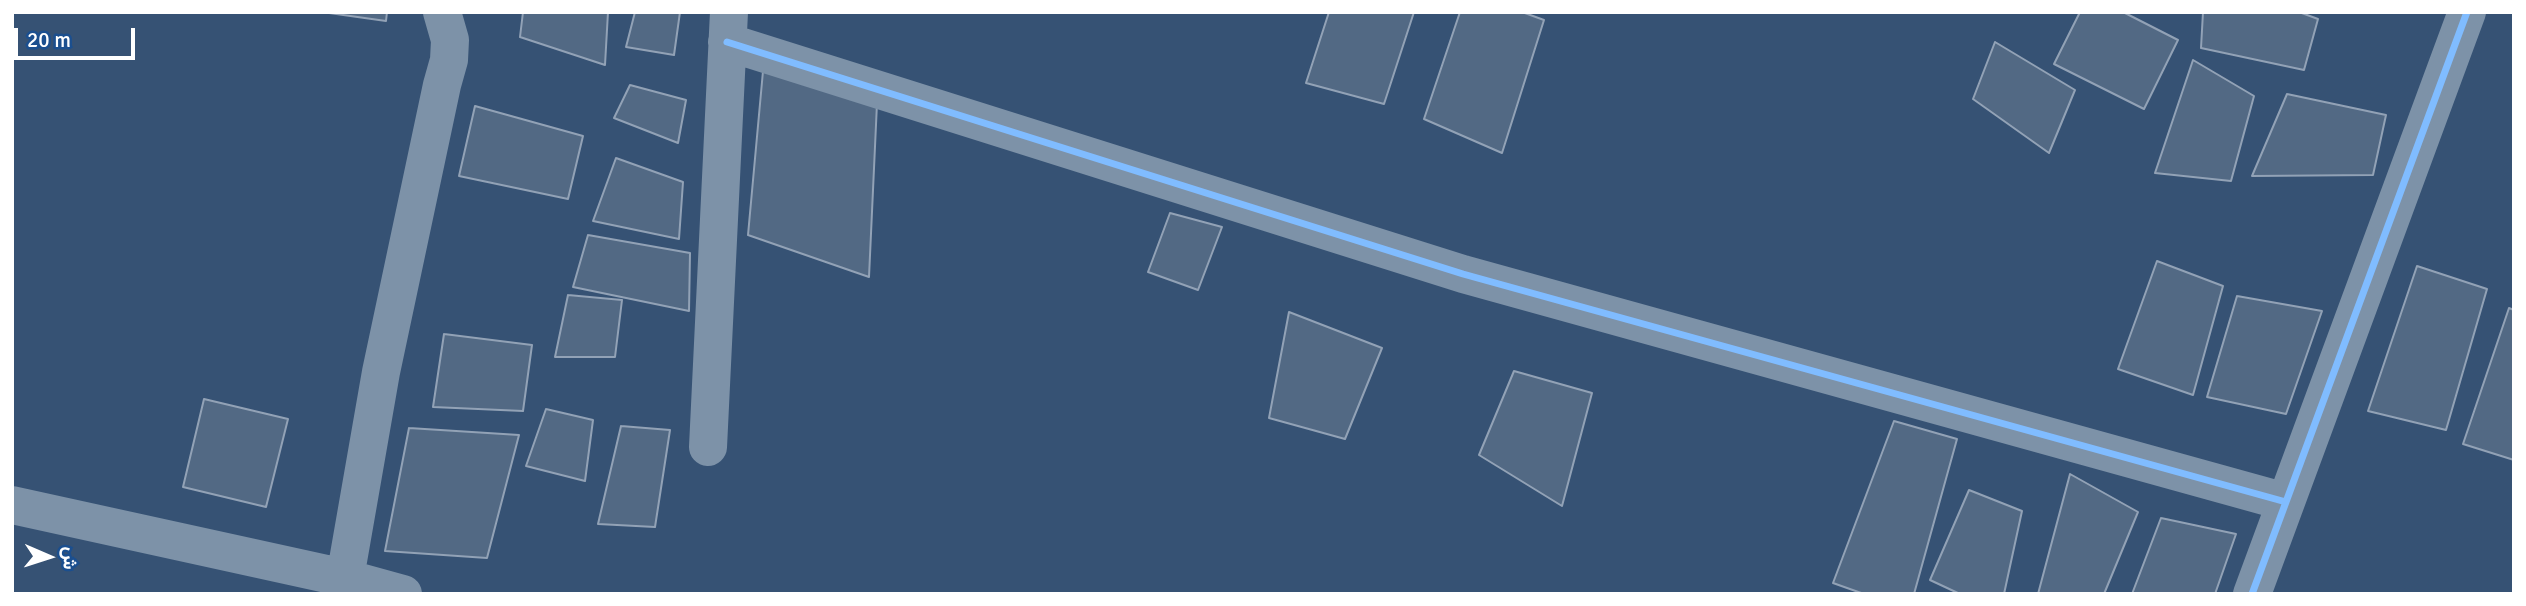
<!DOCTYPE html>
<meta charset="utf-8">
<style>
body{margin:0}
#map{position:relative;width:2526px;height:606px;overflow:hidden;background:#365274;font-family:Signika,Vazirmatn,sans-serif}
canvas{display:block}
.frame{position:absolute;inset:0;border:14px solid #fff;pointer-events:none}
.north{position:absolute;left:14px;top:522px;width:70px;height:70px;-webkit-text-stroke:5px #1b4f8f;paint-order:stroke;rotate:93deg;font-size:19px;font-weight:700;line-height:28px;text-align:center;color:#fff}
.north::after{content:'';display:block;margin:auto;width:24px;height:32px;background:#fff;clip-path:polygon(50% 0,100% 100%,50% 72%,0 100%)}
.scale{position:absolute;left:14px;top:28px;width:121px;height:32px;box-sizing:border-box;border:4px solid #fff;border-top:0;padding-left:9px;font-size:21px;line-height:24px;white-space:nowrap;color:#fff;-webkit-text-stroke:5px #1b4f8f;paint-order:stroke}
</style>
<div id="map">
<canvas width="2526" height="606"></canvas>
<div class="frame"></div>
<div class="north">ش</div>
<div class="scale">20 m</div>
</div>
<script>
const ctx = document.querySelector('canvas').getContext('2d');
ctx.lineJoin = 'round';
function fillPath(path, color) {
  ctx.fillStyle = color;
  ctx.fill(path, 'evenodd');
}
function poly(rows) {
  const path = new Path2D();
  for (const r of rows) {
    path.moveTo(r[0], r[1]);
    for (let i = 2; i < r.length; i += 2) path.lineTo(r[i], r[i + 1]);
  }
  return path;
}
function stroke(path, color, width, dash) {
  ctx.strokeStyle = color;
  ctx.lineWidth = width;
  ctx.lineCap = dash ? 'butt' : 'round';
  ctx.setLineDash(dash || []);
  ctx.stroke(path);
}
const building = poly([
 [322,12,387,12,386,21,322,12],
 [523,12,608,12,605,65,520,37,523,12],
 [635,12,680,12,674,55,626,47,635,12],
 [1329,12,1414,12,1384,104,1306,83,1329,12],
 [1460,12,1522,12,1544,20,1502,153,1424,119,1460,12],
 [2080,12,2123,12,2178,40,2144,109,2054,64,2080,12],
 [2203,12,2299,12,2318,19,2304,70,2201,48,2203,12],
 [1995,42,2075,90,2049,153,1973,99,1995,42],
 [2193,60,2254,96,2231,181,2155,173,2193,60],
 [763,71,877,103,869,277,748,235,763,71],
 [630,85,686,100,678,143,614,118,630,85],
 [2287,94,2386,115,2373,175,2252,176,2287,94],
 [475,106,583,136,568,199,459,176,475,106],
 [616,158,683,182,679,239,593,221,616,158],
 [1170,213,1222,227,1198,290,1148,272,1170,213],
 [588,235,690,253,689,311,573,287,588,235],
 [2157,261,2223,286,2193,395,2118,369,2157,261],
 [2417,266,2487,289,2446,430,2368,411,2417,266],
 [568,295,622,300,615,357,555,357,568,295],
 [2237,296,2322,311,2286,414,2207,397,2237,296],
 [2509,308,2514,310,2514,460,2463,444,2509,308],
 [1289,312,1382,348,1345,439,1269,418,1289,312],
 [444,334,532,345,523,411,433,407,444,334],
 [1514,371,1592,393,1562,506,1479,455,1514,371],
 [204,399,288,419,266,507,183,487,204,399],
 [546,409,593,420,585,481,526,466,546,409],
 [1894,421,1957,439,1914,594,1864,594,1833,583,1894,421],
 [621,426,670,430,655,527,598,524,621,426],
 [409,428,519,435,487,558,385,551,409,428],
 [2070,474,2138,512,2104,594,2038,594,2070,474],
 [1969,490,2022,511,2004,594,1960,594,1930,580,1969,490],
 [2161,518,2236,534,2215,594,2132,594,2161,518]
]);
fillPath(building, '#526984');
stroke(building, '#92a2b6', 2);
stroke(poly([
 [727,42,1463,274,2286,502],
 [708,447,729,12],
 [12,505,345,578,403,594],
 [345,578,381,372,442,85,449,60,450,40,442,12],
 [2252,594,2467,12]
]), '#7d92a8', 38);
stroke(poly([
 [727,42,1463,274,2286,502],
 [2252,594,2467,12]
]), '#80bcff', 7);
</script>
